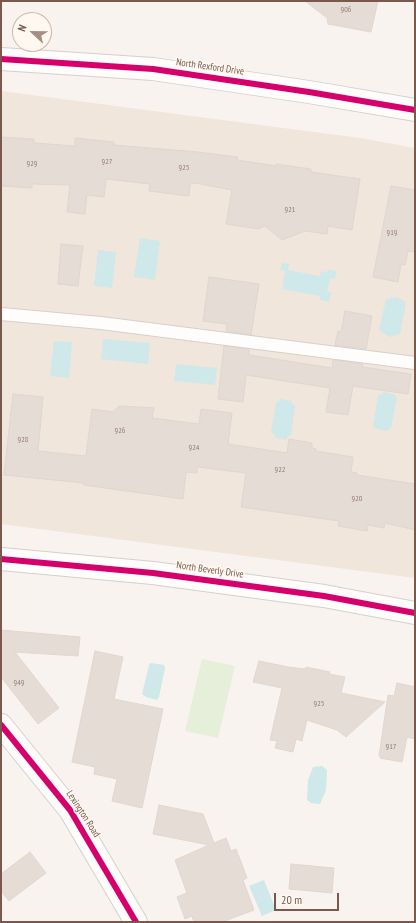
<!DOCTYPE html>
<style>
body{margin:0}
#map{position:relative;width:416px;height:923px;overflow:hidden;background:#f8f3ee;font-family:"PT Sans Narrow",sans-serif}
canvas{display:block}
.frame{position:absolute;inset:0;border:2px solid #78594c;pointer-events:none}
.north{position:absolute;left:12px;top:12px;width:40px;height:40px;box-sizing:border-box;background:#fff8f0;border:1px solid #c9b8ae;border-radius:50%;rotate:292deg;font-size:11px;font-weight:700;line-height:16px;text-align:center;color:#78594c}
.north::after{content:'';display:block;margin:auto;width:14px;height:18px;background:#a58f85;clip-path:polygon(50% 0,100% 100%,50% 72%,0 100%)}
.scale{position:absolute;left:274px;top:893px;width:65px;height:18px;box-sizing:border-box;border:2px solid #78594c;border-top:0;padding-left:5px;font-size:12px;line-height:14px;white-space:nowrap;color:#78594c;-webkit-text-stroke:3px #fff8f0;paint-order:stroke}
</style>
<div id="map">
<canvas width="416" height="923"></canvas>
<div class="frame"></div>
<div class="north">N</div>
<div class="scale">20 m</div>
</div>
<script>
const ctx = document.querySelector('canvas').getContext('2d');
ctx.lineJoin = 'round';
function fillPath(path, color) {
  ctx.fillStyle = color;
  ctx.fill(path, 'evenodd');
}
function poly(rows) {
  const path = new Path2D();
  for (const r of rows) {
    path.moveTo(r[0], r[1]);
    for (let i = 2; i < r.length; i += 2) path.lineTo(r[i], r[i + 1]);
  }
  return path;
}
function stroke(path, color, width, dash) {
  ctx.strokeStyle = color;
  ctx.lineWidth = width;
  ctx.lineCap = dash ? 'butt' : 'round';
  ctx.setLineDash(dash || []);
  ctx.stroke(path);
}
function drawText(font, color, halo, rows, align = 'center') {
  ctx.font = font + ' "PT Sans Narrow",sans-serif';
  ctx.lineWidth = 3;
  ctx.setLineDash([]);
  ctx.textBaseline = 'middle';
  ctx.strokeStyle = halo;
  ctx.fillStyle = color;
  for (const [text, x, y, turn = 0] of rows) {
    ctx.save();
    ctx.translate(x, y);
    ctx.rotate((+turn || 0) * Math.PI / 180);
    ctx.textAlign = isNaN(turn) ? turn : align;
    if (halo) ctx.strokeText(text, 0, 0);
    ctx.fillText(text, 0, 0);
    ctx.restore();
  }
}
fillPath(poly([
 [1,91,360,138,415,148,415,578,1,524]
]), '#f1e6db');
fillPath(poly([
 [202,659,235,666,218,738,185,731]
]), '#e6efd9');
fillPath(poly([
 [140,238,160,241,155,280,134,277],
 [98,250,116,252,112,288,94,286],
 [282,263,289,264,288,270,320,276,321,271,327,273,328,270,337,271,335,279,330,278,327,291,331,292,329,302,320,300,320,296,282,289,285,271,280,270],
 [396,297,406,302,400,334,389,337,379,330,386,299],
 [103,339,150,343,148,364,101,359],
 [54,341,72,342,69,378,50,376],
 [176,364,217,368,215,385,174,381],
 [384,392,393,394,397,397,391,428,386,431,377,429,373,426,378,396],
 [281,399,291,401,291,403,295,406,291,435,288,436,286,440,276,438,275,435,271,432,276,403],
 [151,663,164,665,165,668,159,697,157,700,146,697,142,694,149,665],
 [322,766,327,770,326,790,320,804,311,803,307,800,308,780,313,767],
 [264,880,276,910,262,916,249,886]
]), '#cfe8e9');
const building = poly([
 [305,1,378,1,371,32,328,24,327,18,305,1],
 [1,137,34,139,34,143,75,146,75,138,114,142,114,145,198,152,238,157,237,160,276,166,276,164,311,169,311,172,360,179,352,230,328,226,327,234,305,231,282,240,265,226,259,229,226,224,232,190,195,183,190,184,189,196,149,191,150,184,106,179,104,197,87,195,85,214,67,212,70,185,32,184,32,188,1,186,1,137],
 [391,186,415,190,415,252,408,251,405,265,401,264,398,282,373,277,391,186],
 [61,244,83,246,78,286,58,284,61,244],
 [209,277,259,284,251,335,226,331,227,324,203,321,209,277],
 [345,311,372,316,366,349,335,345,338,331,341,332,345,311],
 [224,346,249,349,249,355,332,368,333,360,363,364,362,367,411,374,408,394,353,386,348,415,326,412,330,388,246,375,243,402,218,399,224,346],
 [13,394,43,397,38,451,86,456,92,409,113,412,119,406,154,408,152,418,199,424,201,409,232,413,228,444,287,453,289,439,312,443,312,448,316,449,316,451,353,457,351,472,357,473,357,475,415,484,415,530,385,523,384,528,368,525,367,531,338,526,339,521,241,507,246,473,197,467,197,473,186,472,183,499,84,485,84,483,4,475,13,394],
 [1,630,80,637,78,656,15,652,59,708,38,724,1,677,1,630],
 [95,651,123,657,114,699,163,709,142,808,112,801,117,779,94,774,95,767,72,762,95,651],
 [259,661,288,667,305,669,306,667,330,672,329,674,345,677,341,693,385,702,346,737,337,730,307,720,302,741,296,739,293,752,275,748,277,741,270,740,282,688,253,682,259,661],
 [397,683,415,687,415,739,407,737,402,762,380,758,381,756,379,756,388,695,394,696,397,683],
 [159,805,203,814,214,843,226,838,231,851,236,849,247,878,243,880,254,910,222,922,194,922,192,916,185,919,177,897,187,893,175,860,209,845,153,834,159,805],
 [30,852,46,873,9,901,1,891,1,874,30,852],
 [291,864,334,868,332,893,289,889,291,864]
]);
fillPath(building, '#e5dcd5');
stroke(building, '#e1d6d0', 1);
const service = poly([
 [1,314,101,323,415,363]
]);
const minor = poly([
 [1,725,70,810,136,922]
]);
const tertiary = poly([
 [1,59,153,69,309,92,415,110],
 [1,559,153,573,324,596,415,613]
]);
stroke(service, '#d7cfca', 14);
stroke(minor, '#d7cfca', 24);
stroke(tertiary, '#d7cfca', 24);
stroke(service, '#fefdfc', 12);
stroke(minor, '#fefdfc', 22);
stroke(tertiary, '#fefdfc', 22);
stroke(poly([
 [1,59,153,69,309,92,415,110],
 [1,559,153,573,324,596,415,613],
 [1,725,70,810,136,922]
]), '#d6006c', 6);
drawText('8px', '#957c70', null, [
 ["906",346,10],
 ["927",107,162],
 ["929",32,164],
 ["925",184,168],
 ["921",290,210],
 ["919",392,233],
 ["926",120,431],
 ["928",23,440],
 ["924",194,448],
 ["922",280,470],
 ["920",357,499],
 ["949",19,683],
 ["925",319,704],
 ["917",391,747]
]);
drawText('10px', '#78594c', '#fff8f0', [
 ["North Rexford Drive",210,67,8],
 ["North Beverly Drive",210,570,8],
 ["Lexington Road",83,814,57]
]);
</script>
